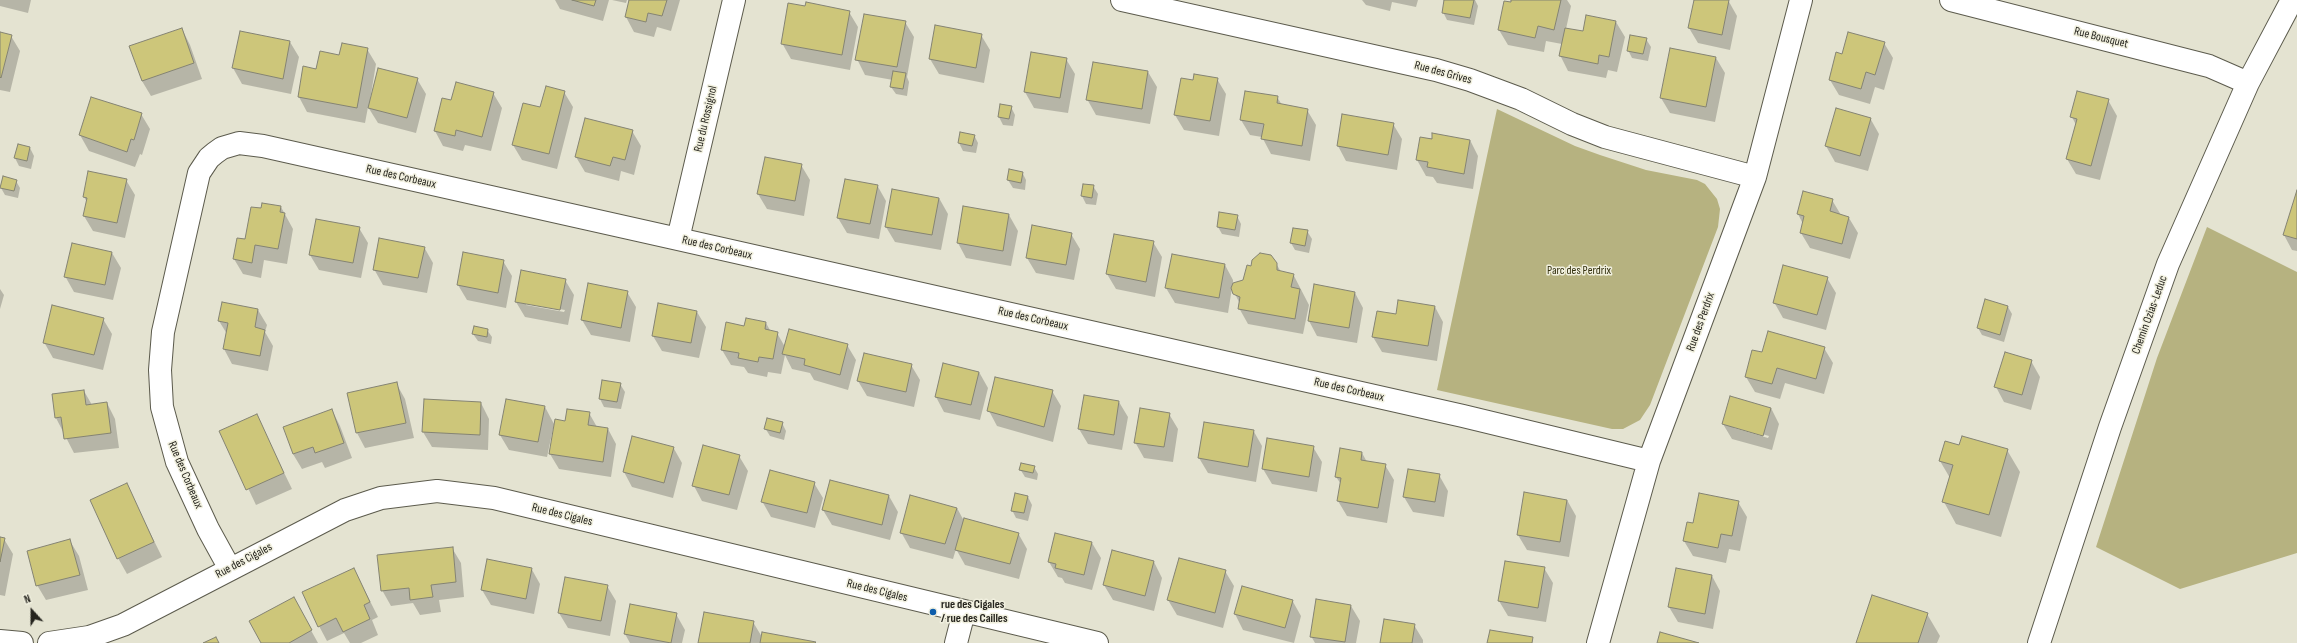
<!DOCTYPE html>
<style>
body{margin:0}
#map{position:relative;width:2297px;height:643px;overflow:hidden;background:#e4e3d1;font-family:"Sofia Sans Condensed",sans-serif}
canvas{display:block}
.north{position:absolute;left:12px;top:591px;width:40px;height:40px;-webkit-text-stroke:3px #f1f0df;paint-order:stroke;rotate:339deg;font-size:11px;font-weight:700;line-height:16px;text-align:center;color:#24231d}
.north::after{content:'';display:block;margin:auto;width:14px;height:18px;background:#24231d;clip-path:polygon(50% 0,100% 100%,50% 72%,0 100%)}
</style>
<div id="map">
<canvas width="2297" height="643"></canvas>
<div class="north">N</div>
</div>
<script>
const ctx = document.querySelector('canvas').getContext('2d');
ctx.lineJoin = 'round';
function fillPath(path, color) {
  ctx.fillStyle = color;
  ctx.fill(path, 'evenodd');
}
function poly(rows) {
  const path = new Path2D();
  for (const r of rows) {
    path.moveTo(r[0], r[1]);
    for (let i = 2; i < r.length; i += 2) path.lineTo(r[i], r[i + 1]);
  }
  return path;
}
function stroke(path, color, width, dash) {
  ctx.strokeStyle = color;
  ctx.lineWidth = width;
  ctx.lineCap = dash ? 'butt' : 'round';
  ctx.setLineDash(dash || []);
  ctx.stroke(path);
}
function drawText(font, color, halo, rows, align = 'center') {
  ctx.font = font + ' "Sofia Sans Condensed",sans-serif';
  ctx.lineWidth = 3;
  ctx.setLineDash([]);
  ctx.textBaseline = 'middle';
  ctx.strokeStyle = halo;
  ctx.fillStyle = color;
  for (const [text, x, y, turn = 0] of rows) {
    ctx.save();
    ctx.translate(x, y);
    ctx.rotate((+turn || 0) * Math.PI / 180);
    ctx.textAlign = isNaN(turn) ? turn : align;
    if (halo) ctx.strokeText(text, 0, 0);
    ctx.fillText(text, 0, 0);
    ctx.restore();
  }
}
fillPath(poly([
 [1497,109,1575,146,1600,155,1646,170,1697,180,1705,184,1717,199,1720,209,1718,227,1650,405,1640,420,1623,429,1612,429,1437,390],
 [2207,227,2297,272,2297,553,2180,589,2096,547,2157,358]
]), '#b6b280');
fillPath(poly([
 [0,0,31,0,28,13,0,6],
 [555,0,609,0,603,21,560,9],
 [612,0,627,0,626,3],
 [630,0,680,0,671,31,657,27,654,37,634,32,626,17],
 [1362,0,1418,0,1416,7,1392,2,1390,11,1366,5],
 [1445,0,1475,0,1478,6,1474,25,1447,20,1443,12],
 [1512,0,1567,0,1571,6,1566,29,1584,33,1616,22,1625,37,1617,72,1608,70,1606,78,1568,71,1560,55,1562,44,1546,41,1544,52,1508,45,1499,30],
 [1695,0,1728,0,1737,16,1730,50,1698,43,1689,28],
 [849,12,858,27,850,70,791,59,782,43],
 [905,22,914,37,907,77,909,82,907,96,896,94,891,87,893,80,865,75,857,59],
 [936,26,981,35,990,50,984,83,939,74,930,59],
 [182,29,190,45,202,79,151,96,142,81,131,47],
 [240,32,290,42,299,57,291,94,242,84,233,68],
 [0,33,11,36,20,51,10,92,0,90],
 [1646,39,1651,47,1648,61,1632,58,1628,50],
 [1884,43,1893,58,1884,90,1875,87,1870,104,1839,95,1830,80,1842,55],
 [367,49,376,64,370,100,417,79,426,94,416,133,378,123,368,107,365,123,307,112,299,97,317,70,340,56],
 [1671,49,1716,58,1725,73,1715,122,1670,113,1661,98],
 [1032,53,1066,59,1075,74,1068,113,1034,108,1025,92],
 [1094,63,1148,72,1157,87,1150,124,1096,115,1087,99],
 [1217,79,1226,94,1219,136,1184,130,1175,115,1193,81],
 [564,92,573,107,557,169,522,160,513,145,541,109],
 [493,93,502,108,491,151,465,145,463,151,443,146,435,131,452,102],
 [1277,97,1282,105,1307,110,1316,125,1310,161,1271,154,1262,137,1250,135,1241,120],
 [92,99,141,114,150,129,142,155,140,154,135,167,89,151,80,135],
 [2108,100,2117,116,2100,180,2076,174,2067,159,2076,125,2072,117],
 [1011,107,1015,115,1013,126,1003,125,999,117],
 [1837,109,1870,118,1879,134,1868,171,1835,162,1826,146],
 [1393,124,1402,139,1397,170,1346,161,1338,146],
 [632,131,641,146,634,175,621,171,619,181,585,172,576,157],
 [961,133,974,135,978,143,976,153,963,151,959,143],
 [1421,138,1470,140,1478,156,1473,189,1437,183,1433,177,1426,176,1417,160],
 [18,145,30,148,34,156,31,169,19,166,15,158],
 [801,165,810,180,804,216,767,209,758,194],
 [1022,172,1026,180,1025,190,1013,188,1008,180],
 [126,180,135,195,125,238,93,231,84,216,87,202,84,197],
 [16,181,20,188,18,198,5,195,1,188],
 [877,185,886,201,879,239,847,233,838,218],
 [1093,186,1098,194,1096,205,1086,204,1082,196],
 [2297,193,2297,251,2292,250,2284,235],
 [939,198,948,214,941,250,895,242,886,227],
 [1832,200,1841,215,1849,218,1858,233,1850,259,1810,248,1801,233,1803,224,1798,214],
 [281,207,293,229,287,264,264,260,261,278,243,274,234,259,261,210],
 [1009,215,1018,231,1011,266,966,258,958,243],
 [1237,216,1241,224,1239,237,1222,234,1218,227],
 [359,228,368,243,361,278,319,270,310,255],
 [1307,231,1312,239,1309,253,1295,250,1291,243],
 [1071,234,1080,249,1074,280,1036,273,1027,258],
 [1153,242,1162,257,1155,297,1116,289,1107,274],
 [424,247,433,263,427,293,383,285,374,269],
 [112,253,121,268,113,300,74,292,65,276],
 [1274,260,1281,272,1293,274,1309,305,1303,334,1248,324,1239,308,1240,304,1232,288,1228,313,1175,303,1166,288,1225,265,1233,280,1233,284,1244,281,1251,267],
 [503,261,512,276,506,308,467,300,458,285],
 [1827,278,1836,293,1826,330,1783,318,1774,302],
 [565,280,574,295,568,325,525,317,516,302],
 [526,303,565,310,564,312,526,305],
 [0,289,4,295,0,309],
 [627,292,636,307,630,342,591,335,582,320],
 [1355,293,1363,308,1357,343,1317,336,1309,321],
 [1435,307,1443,322,1437,361,1382,352,1373,337,1397,315],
 [2008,307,2012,314,2004,342,1982,335,1978,328],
 [258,310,267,325,265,332,273,346,268,371,232,364,224,349,227,334,219,321],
 [697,312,706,327,699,358,662,351,653,336],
 [103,319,112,334,103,370,53,358,44,342],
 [766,323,771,332,777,333,785,347,847,345,856,360,848,390,814,380,810,373,792,369,785,355,781,374,768,372,767,377,748,373,744,367,731,365,722,350,745,327],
 [487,330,492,337,491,344,478,341,473,334],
 [1824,348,1833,363,1824,394,1785,383,1780,399,1755,392,1746,377,1763,353],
 [2031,361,2040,377,2031,410,2004,402,1996,387],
 [911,365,920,380,914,407,867,396,858,381],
 [979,372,988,388,980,420,944,412,936,397],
 [603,381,620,384,625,392,621,409,604,407,600,399],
 [396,383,405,399,414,438,365,448,357,433,348,394],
 [84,391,92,405,107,403,115,419,119,448,74,453,56,418,53,395],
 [1052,391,1061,406,1053,442,997,426,989,411],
 [1119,402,1128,417,1122,450,1088,444,1079,429],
 [481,403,489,419,488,450,432,447,423,432],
 [545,407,554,424,547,457,509,450,500,435],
 [1771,408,1779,424,1772,450,1732,439,1723,424],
 [1734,426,1769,436,1768,438,1734,428],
 [332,410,340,426,352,458,325,468,322,462,302,469,293,454],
 [589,413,597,427,608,429,616,444,611,477,559,469,550,454,565,422],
 [1169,414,1178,429,1173,462,1144,458,1135,442],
 [256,415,292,489,256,505,221,431],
 [782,423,786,431,784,440,770,436,765,428],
 [1253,430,1262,446,1256,482,1208,473,1199,458],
 [1960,446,2007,450,2020,472,2001,537,1956,524,1944,502,1950,478,1940,461],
 [673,447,682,463,673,498,632,487,624,472],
 [1313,447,1322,462,1317,492,1272,484,1263,469],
 [1362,453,1367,462,1385,465,1394,480,1387,523,1347,516,1338,501,1341,484,1336,477],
 [739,456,748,471,737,510,702,501,694,486],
 [1034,467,1038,474,1037,480,1025,477,1020,469],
 [1439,475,1448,491,1444,517,1413,512,1404,497],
 [814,483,823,498,815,528,771,517,762,501],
 [126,484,162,557,127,574,118,558],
 [889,496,898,512,890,540,832,525,823,510],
 [1028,497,1032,505,1028,521,1016,518,1012,510],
 [1567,500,1576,516,1569,557,1527,550,1518,535],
 [1738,502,1747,517,1740,551,1729,549,1726,563,1693,556,1684,541,1694,524],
 [957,508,964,521,1018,533,1027,549,1019,579,965,565,956,549,953,559,910,548,901,532],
 [0,538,4,539,13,554,5,596,0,595],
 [70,541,79,556,88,590,46,600,37,585],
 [1092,543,1101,558,1092,590,1065,583,1062,578,1058,577,1049,562],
 [452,548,461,563,464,597,439,600,441,612,420,615,413,603,391,606,382,590],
 [1154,562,1162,578,1154,611,1113,600,1104,585],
 [531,568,540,584,534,614,491,605,482,590],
 [1544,568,1553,583,1546,622,1508,616,1499,601],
 [354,569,378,617,372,620,378,635,361,643,350,643,344,633,327,641,319,626],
 [1225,571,1234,586,1223,628,1177,615,1168,600],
 [1712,576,1720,591,1713,629,1678,622,1669,607],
 [566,578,607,586,616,601,610,636,568,628,559,613],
 [1242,587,1292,600,1301,616,1294,643,1243,630,1235,614],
 [1351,606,1360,621,1356,643,1315,643,1311,636],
 [302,614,318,643,262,643],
 [676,614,685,630,682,643,630,643,625,634],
 [1927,614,1940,636,1937,643,1857,643],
 [753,622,762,637,815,643,699,643],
 [1414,625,1423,640,1423,643,1381,643]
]), '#0003');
const building = poly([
 [572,0,596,0,594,6,572,0],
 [629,0,667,0,662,16,648,13,646,22,625,17,629,0],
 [1444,0,1474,0,1470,18,1442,13,1444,0],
 [1511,0,1561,0,1554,30,1538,26,1535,38,1498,30,1504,1,1511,2,1511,0],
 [1694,0,1729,0,1722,35,1688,28,1694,0],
 [806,2,850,11,842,55,781,44,788,3,805,6,806,2],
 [864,14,906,21,897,67,855,60,864,14],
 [1586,15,1616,21,1609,57,1599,55,1598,64,1559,56,1565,28,1583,31,1586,15],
 [935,25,982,34,976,68,929,59,935,25],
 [182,28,194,63,142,81,129,46,182,28],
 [240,31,290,41,283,79,232,68,240,31],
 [0,32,12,35,1,78,0,77,0,32],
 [1848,32,1885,42,1875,75,1866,72,1861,89,1829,80,1836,52,1842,54,1848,32],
 [1630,35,1647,38,1643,54,1627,51,1630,35],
 [342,43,368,48,357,108,298,97,303,66,316,69,320,51,339,55,342,43],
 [1670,48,1716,57,1706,107,1660,98,1670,48],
 [1031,52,1067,58,1060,98,1024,92,1031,52],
 [1093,62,1148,71,1142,109,1086,100,1093,62],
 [378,68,418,78,407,118,368,108,378,68],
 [893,71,906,73,903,89,890,87,893,71],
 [1194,74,1218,78,1210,121,1174,115,1181,78,1193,80,1194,74],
 [456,82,494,92,482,137,456,130,455,136,434,131,442,98,451,100,456,82],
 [546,86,565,91,549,154,512,145,523,103,540,107,546,86],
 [1245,91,1278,96,1277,103,1308,109,1302,146,1261,139,1264,124,1240,120,1245,91],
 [2077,91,2109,99,2091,166,2066,159,2077,119,2070,117,2077,91],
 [91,97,142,113,134,140,131,139,127,152,79,135,91,97],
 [1000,104,1012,106,1009,119,998,117,1000,104],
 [1836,108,1871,118,1860,156,1825,146,1836,108],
 [1342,114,1394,123,1388,155,1337,146,1342,114],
 [585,118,633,130,625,160,613,157,610,166,575,157,585,118],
 [960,132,975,135,972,146,958,143,960,132],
 [1432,133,1470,140,1464,174,1427,167,1428,162,1416,160,1420,137,1432,139,1432,133],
 [18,144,30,147,27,161,14,158,18,144],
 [765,157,802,164,795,201,757,194,765,157],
 [1009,169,1023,172,1021,183,1007,180,1009,169],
 [88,171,127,179,117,223,83,216,87,198,83,197,88,171],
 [3,176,17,180,14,191,0,188,3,176],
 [845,179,878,185,870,224,837,218,845,179],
 [1083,184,1094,185,1092,198,1081,196,1083,184],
 [892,189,939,198,932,235,885,227,892,189],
 [2297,190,2297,239,2283,235,2297,190],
 [1803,191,1833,199,1830,211,1849,217,1842,244,1800,233,1804,216,1797,214,1803,191],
 [262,203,281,206,280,212,285,213,278,249,255,245,252,263,233,259,237,238,245,239,251,207,261,208,262,203],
 [963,206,1009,214,1003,251,957,243,963,206],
 [1219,212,1238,215,1235,230,1217,227,1219,212],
 [316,219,360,227,353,263,309,255,316,219],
 [1032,225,1072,233,1066,265,1026,258,1032,225],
 [1293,228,1308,230,1305,246,1290,243,1293,228],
 [1114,234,1154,241,1146,282,1106,274,1114,234],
 [379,238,425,247,418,278,373,270,379,238],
 [72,243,112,252,105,285,64,277,72,243],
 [463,252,504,260,498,293,457,285,463,252],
 [1260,253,1271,255,1277,263,1277,270,1294,274,1291,287,1300,289,1295,319,1238,309,1240,297,1233,294,1231,288,1233,283,1243,280,1247,265,1251,266,1252,260,1260,253],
 [1172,254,1225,264,1219,298,1165,288,1172,254],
 [1783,265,1828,277,1817,315,1773,303,1783,265],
 [521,270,566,279,560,310,515,302,521,270],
 [588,283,628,291,621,328,581,320,588,283],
 [1314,284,1355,292,1349,328,1308,321,1314,284],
 [1985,299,2008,306,2000,335,1977,328,1985,299],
 [1398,300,1435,306,1428,346,1372,337,1377,311,1396,314,1398,300],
 [222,302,258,309,255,327,265,330,260,356,223,349,228,323,218,321,222,302],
 [658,303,697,311,691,343,652,336,658,303],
 [52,305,104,318,94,355,43,343,52,305],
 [746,318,766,322,765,329,778,332,773,359,759,357,758,362,738,358,739,353,721,350,726,322,744,326,746,318],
 [474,326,488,329,487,337,472,334,474,326],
 [789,329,848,344,840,375,804,365,805,359,782,354,789,329],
 [1768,331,1825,347,1816,379,1777,368,1772,384,1745,377,1752,350,1762,352,1768,331],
 [2005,352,2032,360,2022,395,1994,387,2005,352],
 [864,353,912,364,906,392,857,381,864,353],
 [943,363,979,372,971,405,935,397,943,363],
 [995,377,1053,390,1044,427,987,411,995,377],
 [602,380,621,383,617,402,599,399,602,380],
 [397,382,406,423,356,433,347,393,397,382],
 [84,390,86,405,107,402,111,433,64,439,61,417,55,418,52,394,84,390],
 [1084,395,1119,401,1114,435,1078,429,1084,395],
 [1730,396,1771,408,1763,436,1722,424,1730,396],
 [424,399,481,402,480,435,422,432,424,399],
 [506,399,545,406,538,442,499,435,506,399],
 [1140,408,1170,413,1164,447,1134,443,1140,408],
 [332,409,344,443,315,453,313,447,293,454,283,427,332,409],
 [567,409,590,412,588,425,608,428,603,462,549,454,555,419,565,421,567,409],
 [257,414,284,473,246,490,219,431,257,414],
 [767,418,783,422,780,433,764,429,767,418],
 [1204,422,1254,430,1248,467,1198,458,1204,422],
 [632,436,674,447,664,483,623,472,632,436],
 [1962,436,2008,449,1989,515,1942,502,1953,465,1939,461,1945,441,1959,445,1962,436],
 [1267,438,1314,446,1309,477,1262,469,1267,438],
 [703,445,740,455,729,495,692,486,703,445],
 [1340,448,1362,452,1361,460,1386,464,1378,508,1337,501,1341,478,1335,477,1340,448],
 [1021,463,1035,466,1033,473,1019,470,1021,463],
 [1408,469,1440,474,1435,502,1403,497,1408,469],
 [770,470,815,482,807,513,761,502,770,470],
 [830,480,889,495,882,525,822,510,830,480],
 [127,483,154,542,117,559,90,500,127,483],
 [1524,492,1567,500,1560,542,1517,535,1524,492],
 [1015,493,1028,496,1024,513,1011,511,1015,493],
 [1699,493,1739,501,1732,536,1721,534,1718,548,1683,541,1687,522,1693,523,1699,493],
 [910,495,957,508,945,544,900,533,910,495],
 [964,518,1019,533,1010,564,955,550,964,518],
 [1055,533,1092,542,1084,575,1055,568,1056,564,1048,562,1055,533],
 [0,537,5,538,0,562,0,537],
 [70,539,80,575,36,586,27,551,70,539],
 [453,547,456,582,431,585,433,597,410,600,409,588,381,591,377,555,453,547],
 [1112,550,1154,561,1145,596,1103,585,1112,550],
 [1179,558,1226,570,1215,613,1167,600,1179,558],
 [487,559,532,568,526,599,481,590,487,559],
 [1505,561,1545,567,1538,608,1498,601,1505,561],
 [354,568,370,602,364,605,370,619,343,632,336,618,318,627,302,592,354,568],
 [1676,568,1712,575,1705,614,1668,607,1676,568],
 [565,577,608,585,601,621,558,613,565,577],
 [1242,586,1293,600,1285,628,1234,614,1242,586],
 [1872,595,1928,613,1918,643,1856,643,1872,595],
 [294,597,312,630,289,643,261,643,249,621,294,597],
 [1316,599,1351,605,1345,642,1310,637,1316,599],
 [630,604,677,613,671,643,624,634,630,604],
 [704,612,754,621,750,643,698,643,704,612],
 [1384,619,1415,624,1412,643,1380,643,1384,619],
 [1490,630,1533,637,1532,643,1487,643,1490,630],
 [762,632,816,642,815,643,760,643,762,632],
 [1660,632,1699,643,1657,643,1660,632],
 [216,637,219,643,203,643,216,637]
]);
fillPath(building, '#cdc67a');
stroke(building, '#848373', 1);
const minor = poly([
 [1122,0,1436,70,1470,80,1521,99,1572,124,1605,137,1755,177],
 [1951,0,2209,66,2248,83],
 [678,239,734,0],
 [230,569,208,529,177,462,162,407,160,370,163,332,199,173,209,158,215,153,222,148,239,143,263,146,678,239,1463,416,1649,461],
 [0,641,22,643],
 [49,643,89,637,123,625,345,510,381,498,437,491,494,498,1097,643],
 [956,643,964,612],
 [1598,643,1649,461,1755,177,1801,0],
 [2039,643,2110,427,2168,264,2248,83,2292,0]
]);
stroke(minor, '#5c5b4d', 24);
stroke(minor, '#fff', 22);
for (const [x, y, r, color] of [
 [933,612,4,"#0d5dab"]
]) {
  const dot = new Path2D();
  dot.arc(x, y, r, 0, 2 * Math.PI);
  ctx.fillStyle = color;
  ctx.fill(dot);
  stroke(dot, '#f1f0df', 1.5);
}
drawText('12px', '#24231d', '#f1f0df', [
 ["Rue Bousquet",2101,38,14],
 ["Rue des Grives",1443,73,15],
 ["Rue du Rossignol",706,119,-77],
 ["Rue des Corbeaux",401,177,13],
 ["Rue des Corbeaux",717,248,13],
 ["Chemin Ozias-Leduc",2150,315,-70],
 ["Rue des Corbeaux",1033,319,13],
 ["Rue des Perdrix",1701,322,-70],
 ["Rue des Corbeaux",1349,390,13],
 ["Rue des Corbeaux",185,475,67],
 ["Rue des Cigales",562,515,14],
 ["Rue des Cigales",244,561,-28],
 ["Rue des Cigales",877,591,14]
]);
drawText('12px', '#302d0b', '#f1f0df', [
 ["Parc des Perdrix",1579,271]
]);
drawText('bold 12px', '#24231d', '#f1f0df', [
 ["rue des Cigales",941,605],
 ["/ rue des Cailles",941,619]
], 'left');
</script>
